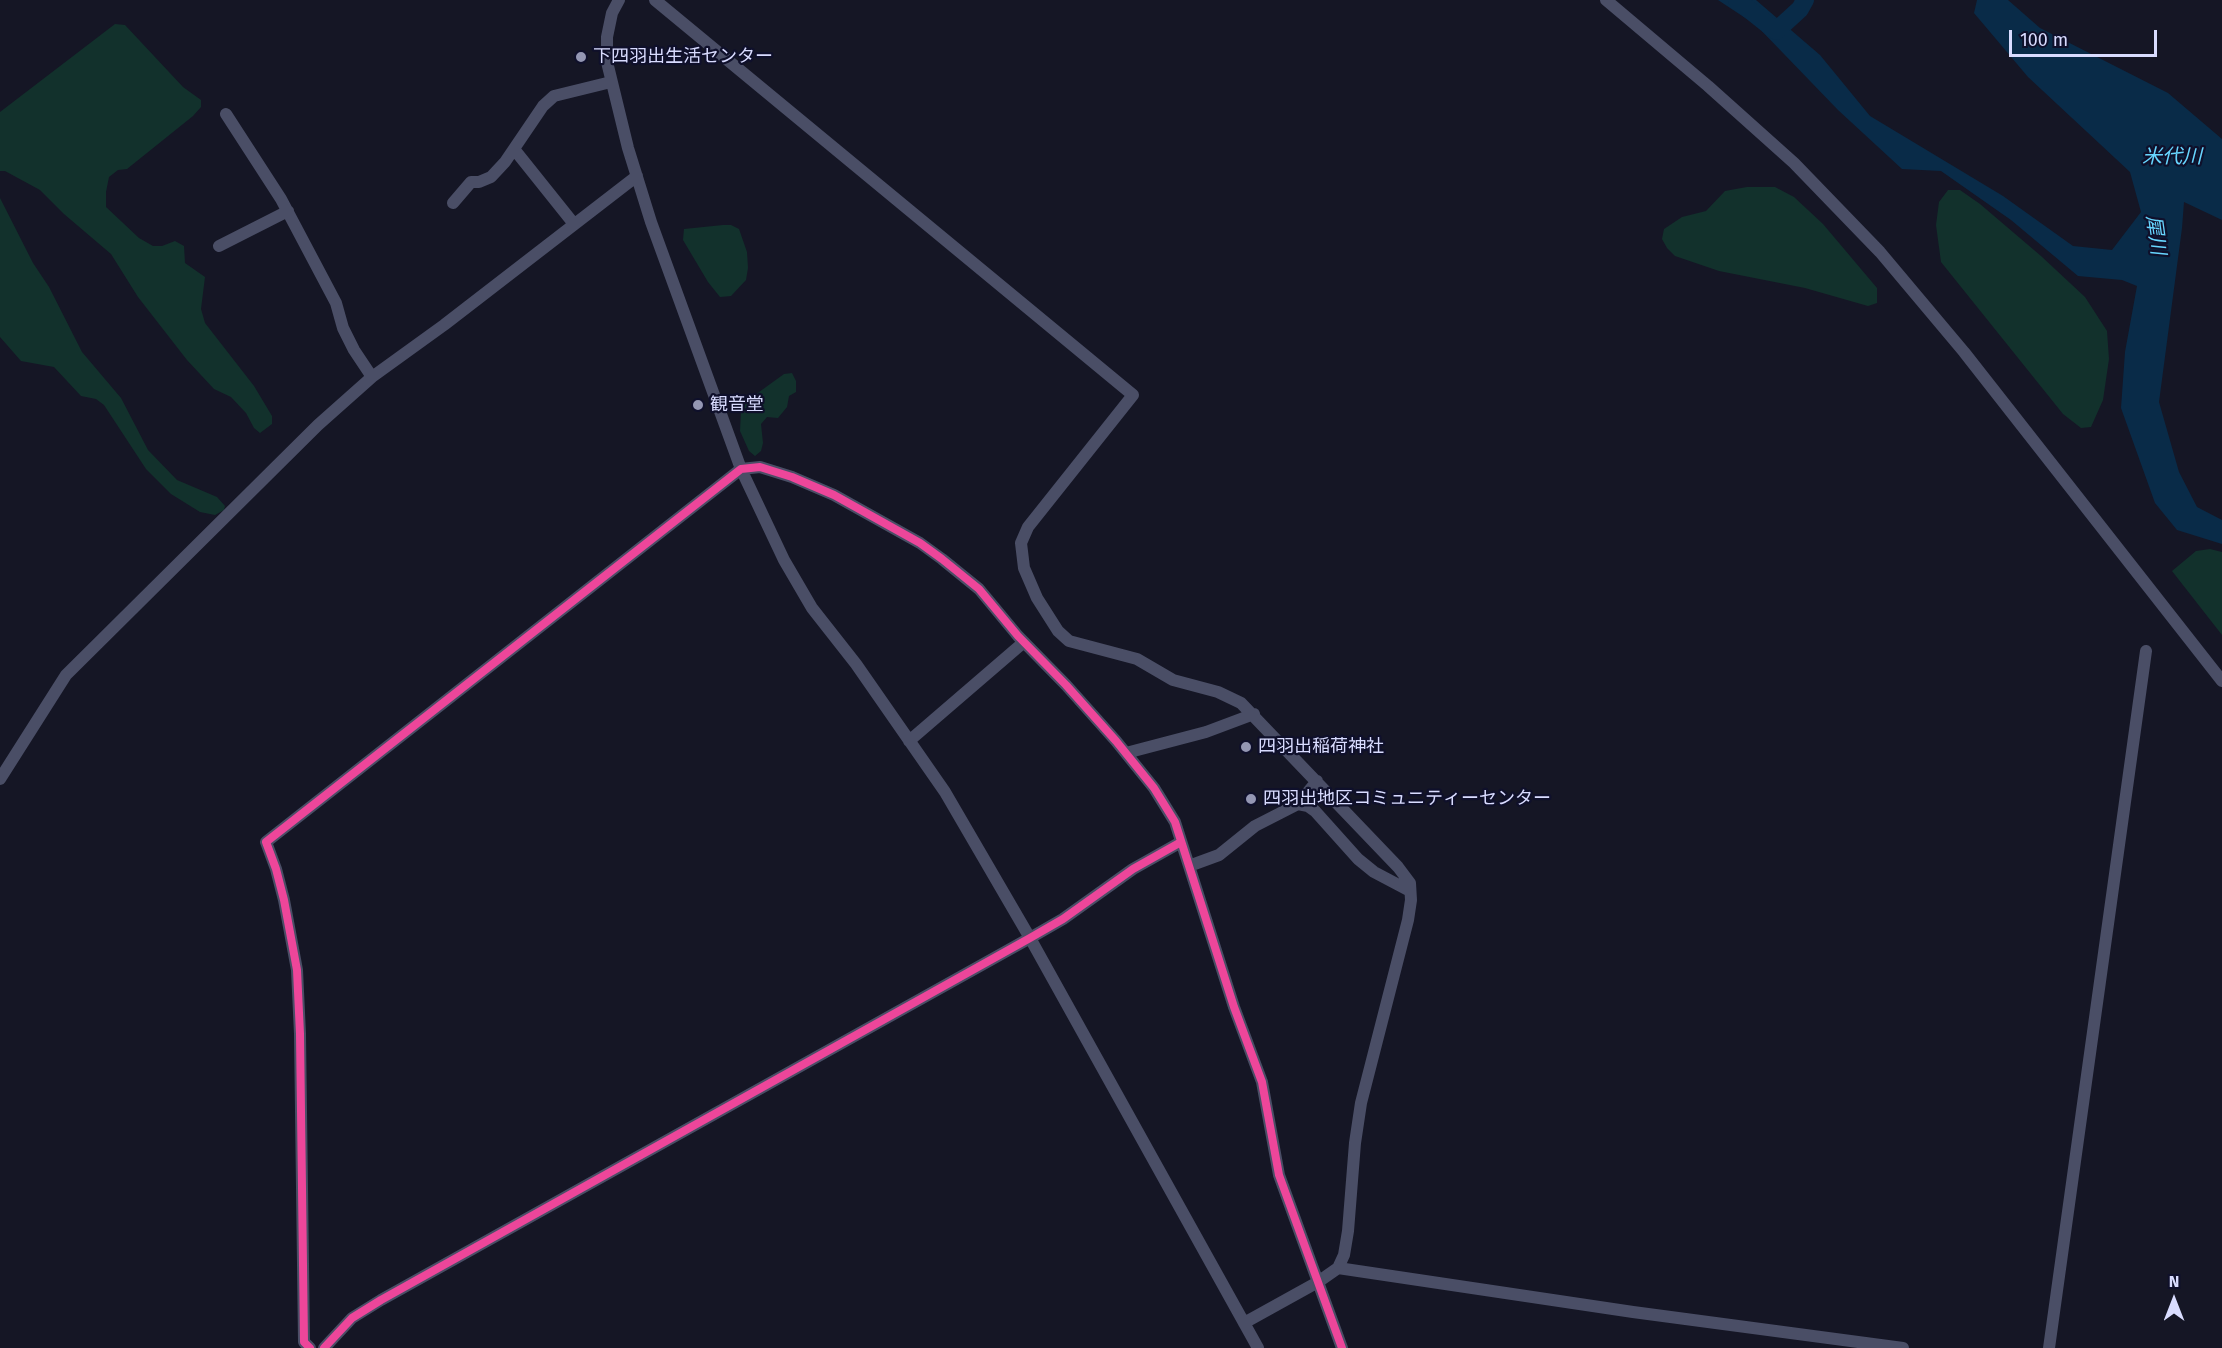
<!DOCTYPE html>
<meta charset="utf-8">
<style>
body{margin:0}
#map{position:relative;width:2222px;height:1348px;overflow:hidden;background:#151625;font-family:"Fira Sans",sans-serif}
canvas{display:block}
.north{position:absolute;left:2144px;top:1270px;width:60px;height:60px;-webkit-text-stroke:4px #0f102b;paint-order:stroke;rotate:0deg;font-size:16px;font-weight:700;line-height:24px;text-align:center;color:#d9dcff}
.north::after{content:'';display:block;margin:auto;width:21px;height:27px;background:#d9dcff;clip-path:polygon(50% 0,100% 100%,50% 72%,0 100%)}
.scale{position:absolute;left:2009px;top:30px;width:148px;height:27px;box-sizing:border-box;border:3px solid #d9dcff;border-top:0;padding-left:8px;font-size:18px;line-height:21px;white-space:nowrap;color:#d9dcff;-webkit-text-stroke:4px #0f102b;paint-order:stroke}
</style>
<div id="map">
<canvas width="2222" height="1348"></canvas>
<div class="north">N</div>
<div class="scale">100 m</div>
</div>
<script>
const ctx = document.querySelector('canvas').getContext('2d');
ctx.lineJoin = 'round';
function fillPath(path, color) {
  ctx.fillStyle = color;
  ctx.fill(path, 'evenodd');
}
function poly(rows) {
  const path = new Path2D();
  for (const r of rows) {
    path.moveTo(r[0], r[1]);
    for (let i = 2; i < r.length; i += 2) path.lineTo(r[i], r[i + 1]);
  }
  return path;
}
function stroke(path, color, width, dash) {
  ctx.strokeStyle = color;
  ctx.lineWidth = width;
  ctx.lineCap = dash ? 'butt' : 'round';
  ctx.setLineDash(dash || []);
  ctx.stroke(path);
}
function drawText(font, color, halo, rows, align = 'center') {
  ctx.font = font + ' "Fira Sans","Noto Sans JP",sans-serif';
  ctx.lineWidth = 4.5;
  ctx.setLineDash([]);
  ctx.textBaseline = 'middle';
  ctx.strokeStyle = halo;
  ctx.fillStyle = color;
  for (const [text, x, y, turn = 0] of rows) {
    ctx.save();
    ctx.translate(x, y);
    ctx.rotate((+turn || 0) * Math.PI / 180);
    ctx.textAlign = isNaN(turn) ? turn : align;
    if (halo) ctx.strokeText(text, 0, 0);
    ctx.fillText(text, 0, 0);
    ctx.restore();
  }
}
fillPath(poly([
 [115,24,125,25,183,87,201,100,201,107,193,116,127,169,118,170,109,177,106,192,106,207,139,238,153,246,162,246,175,241,184,246,185,263,205,277,201,309,205,323,254,386,272,416,272,424,260,433,254,428,246,413,231,397,214,389,187,360,138,297,111,254,64,214,40,190,5,171,0,171,0,112],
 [1747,187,1775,187,1794,197,1823,224,1877,288,1877,303,1868,306,1805,288,1719,271,1675,256,1667,248,1662,239,1664,229,1682,217,1706,211,1725,191],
 [1948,190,1960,190,1980,204,2041,256,2085,297,2107,331,2109,359,2103,400,2091,427,2081,428,2063,414,1941,262,1936,225,1939,202],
 [0,198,33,263,49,287,82,352,121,398,148,450,177,480,217,497,225,506,224,510,215,515,200,512,171,494,146,469,104,405,96,399,81,396,54,367,21,361,0,337],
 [723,225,731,225,739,229,747,252,748,268,746,280,731,296,720,297,708,282,683,240,684,229],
 [792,373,796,381,796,392,789,396,787,407,778,418,767,417,761,424,763,443,761,451,755,456,749,451,740,431,741,411,748,400,784,374],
 [2210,549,2222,552,2222,635,2172,571,2196,551]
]), '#12312c');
fillPath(poly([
 [1718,0,1756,0,1820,55,1870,116,2003,196,2073,246,2112,250,2141,212,2130,172,2028,77,1974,13,1977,0,2008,0,2040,28,2168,93,2222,139,2222,220,2184,202,2182,228,2159,402,2179,472,2197,507,2222,520,2222,544,2177,530,2155,503,2121,408,2125,352,2137,286,2122,280,2078,276,2011,220,1941,171,1902,169,1838,110,1756,25]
]), '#092b48');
stroke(poly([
 [1737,0,1776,31,1800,9,1805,0]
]), '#092b48', 18);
stroke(poly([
 [619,0,612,13,607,37,607,62,628,148,651,222,741,469,784,560,812,608,856,664,945,792,1030,938,1258,1348],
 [655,0,1133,395,1028,527,1021,543,1024,568,1037,598,1058,631,1069,641,1137,659,1173,680,1218,692,1241,703,1398,867,1410,883,1411,900,1408,920,1361,1103,1355,1143,1348,1231,1344,1255,1338,1268,1318,1282,1244,1323],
 [1606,0,1708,86,1794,163,1880,252,1964,352,2222,681],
 [226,114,281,199,336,303,343,328,354,350,372,377],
 [514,149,574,224],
 [453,203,471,182,479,182,491,177,505,162,543,106,554,96,611,82],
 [219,246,288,211],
 [909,741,1024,642],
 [1126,753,1206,732,1254,714],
 [0,779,66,675,318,425,372,377,444,325,637,176],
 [1298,804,1308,806,1315,811,1358,859,1374,872,1410,891],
 [1189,866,1219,855,1255,826,1298,804,1317,781],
 [1338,1268,1633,1312,1903,1348],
 [310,1348,304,1342,300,1034,297,970,284,900,276,869,266,842,741,469,760,467,792,477,834,495,920,543,942,559,979,589,1018,636,1066,685,1116,741,1154,788,1175,822,1234,1007,1262,1082,1279,1175,1342,1348],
 [324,1348,352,1318,381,1300,1030,938,1063,919,1133,869,1181,842],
 [2049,1348,2146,651]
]), '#4a4e66', 12);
stroke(poly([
 [310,1348,304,1342,300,1034,297,970,284,900,276,869,266,842,741,469,760,467,792,477,834,495,920,543,942,559,979,589,1018,636,1066,685,1116,741,1154,788,1175,822,1234,1007,1262,1082,1279,1175,1342,1348],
 [324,1348,352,1318,381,1300,1030,938,1063,919,1133,869,1181,842]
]), '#ed469a', 8);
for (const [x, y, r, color] of [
 [581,57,6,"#9497b3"],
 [698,405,6,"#9497b3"],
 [1246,747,6,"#9497b3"],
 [1251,799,6,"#9497b3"]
]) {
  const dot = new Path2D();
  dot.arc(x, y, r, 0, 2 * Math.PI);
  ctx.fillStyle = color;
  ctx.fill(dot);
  stroke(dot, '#0f102b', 2);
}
drawText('18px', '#d9dcff', '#0f102b', [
 ["下四羽出生活センター",593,57],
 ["観音堂",710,405],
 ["四羽出稲荷神社",1258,747],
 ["四羽出地区コミュニティーセンター",1263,799]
], 'left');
drawText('italic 20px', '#67d6ff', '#0f102b', [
 ["米代川",2172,157],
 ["犀川",2155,235,82]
]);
</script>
